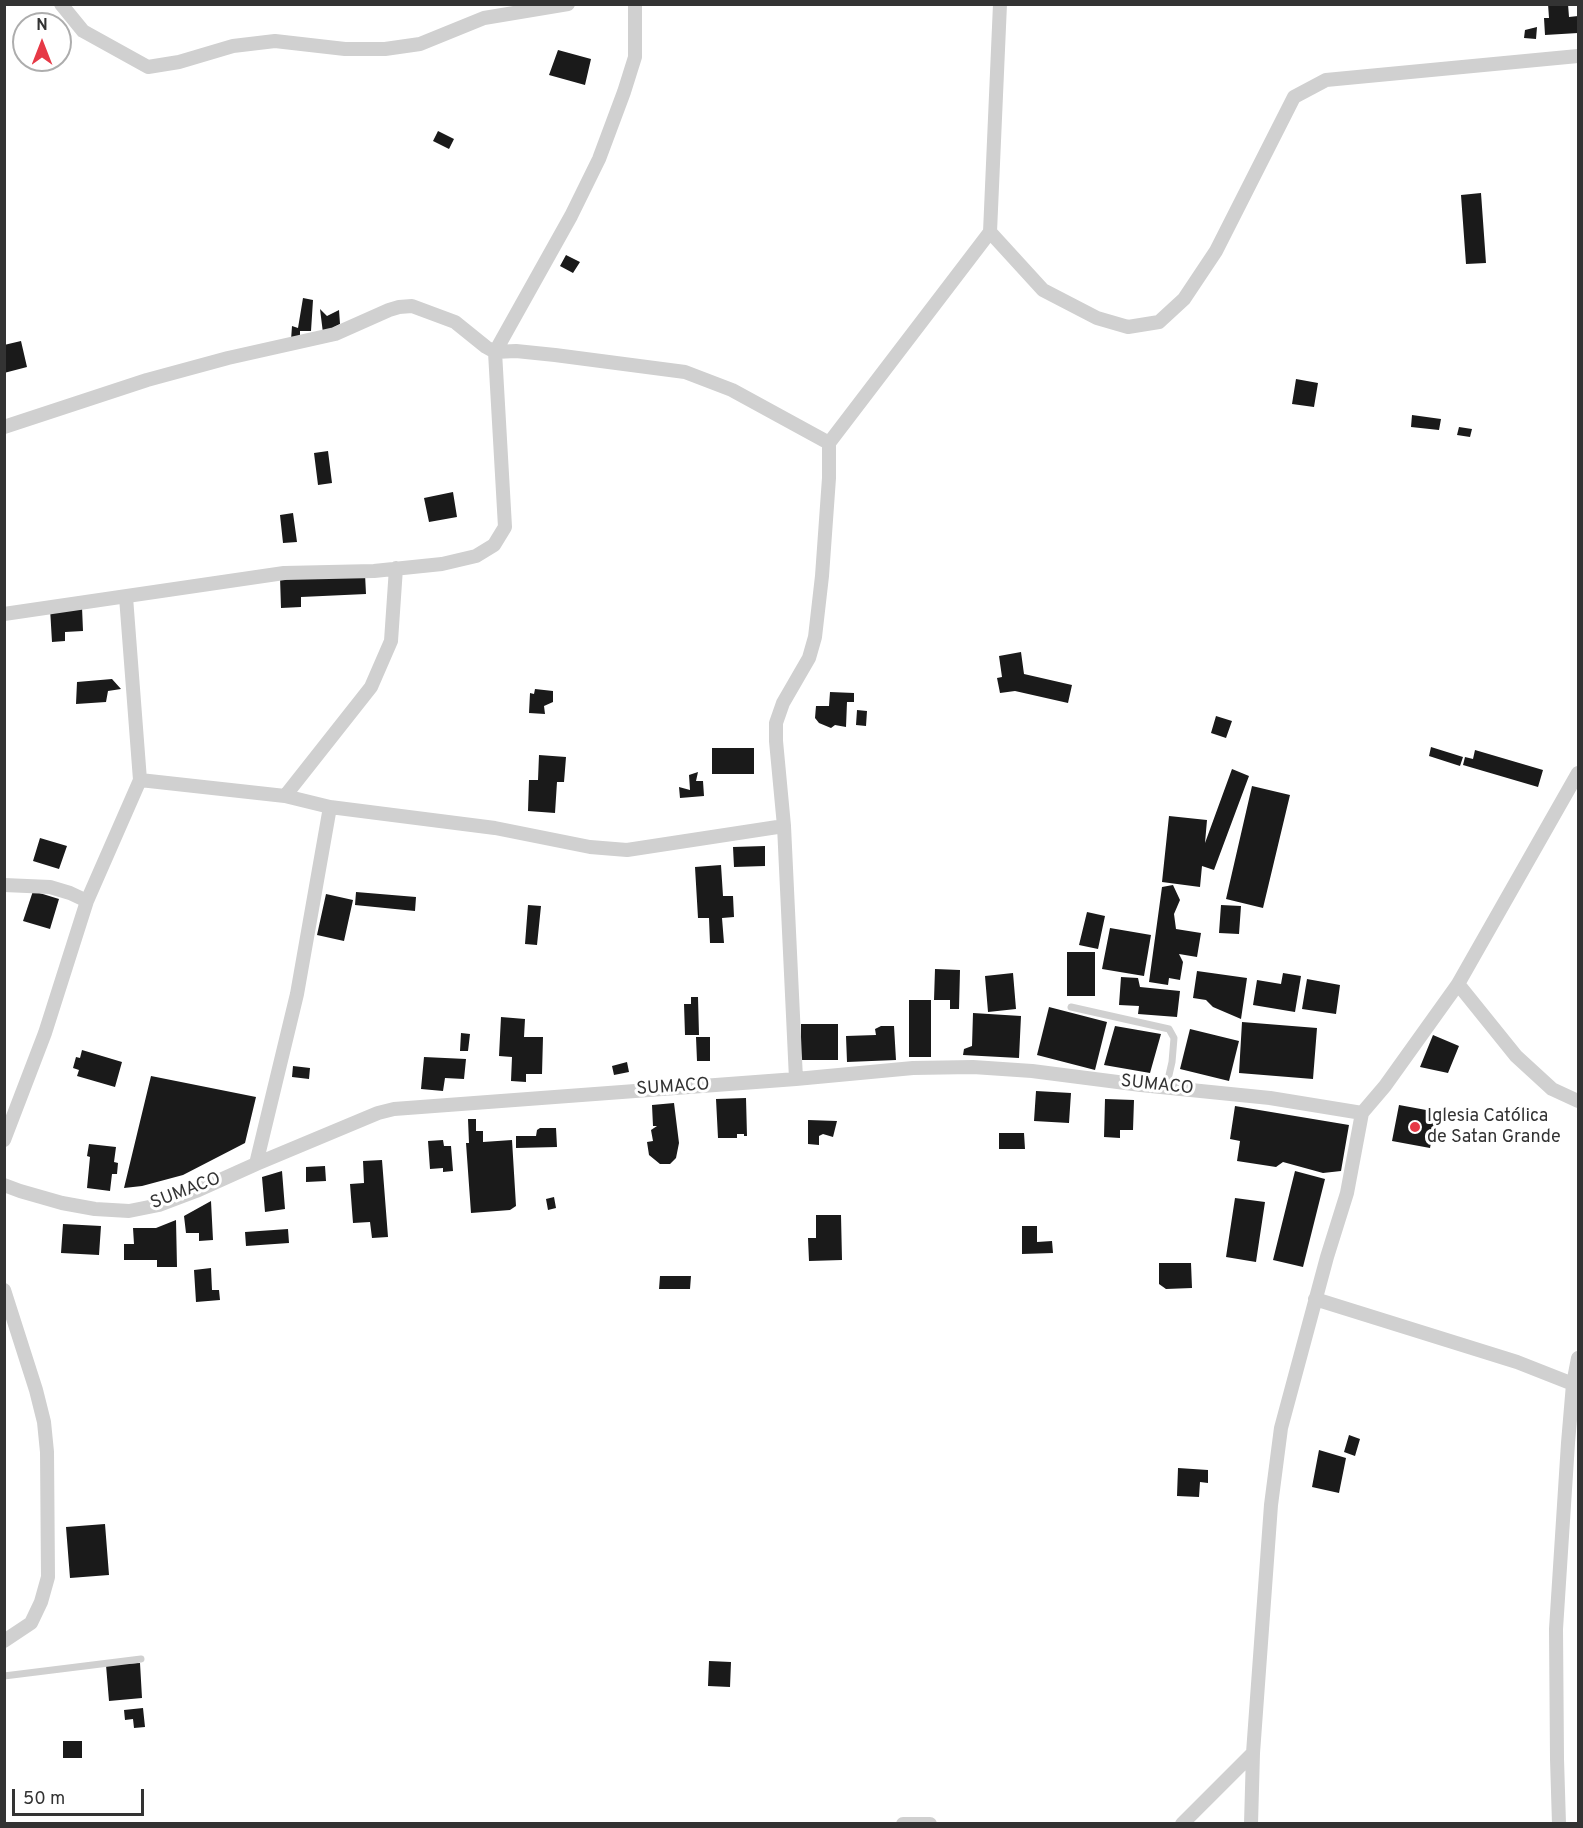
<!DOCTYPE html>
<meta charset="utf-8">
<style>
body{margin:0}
#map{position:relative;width:1583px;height:1828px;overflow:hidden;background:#fff;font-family:Overpass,sans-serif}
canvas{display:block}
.frame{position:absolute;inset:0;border:6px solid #333;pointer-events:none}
.north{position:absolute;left:12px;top:12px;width:60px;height:60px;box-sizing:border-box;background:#fff;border:2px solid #adadad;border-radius:50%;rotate:0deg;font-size:16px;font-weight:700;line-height:24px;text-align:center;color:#333}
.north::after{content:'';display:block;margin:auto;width:21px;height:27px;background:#e63946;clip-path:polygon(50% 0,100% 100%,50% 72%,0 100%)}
.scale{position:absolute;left:12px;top:1789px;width:132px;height:27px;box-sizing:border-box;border:3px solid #333;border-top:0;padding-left:8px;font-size:18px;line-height:21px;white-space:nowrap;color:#333;-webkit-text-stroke:4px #fff;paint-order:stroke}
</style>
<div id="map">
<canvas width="1583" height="1828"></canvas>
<div class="frame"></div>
<div class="north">N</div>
<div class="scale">50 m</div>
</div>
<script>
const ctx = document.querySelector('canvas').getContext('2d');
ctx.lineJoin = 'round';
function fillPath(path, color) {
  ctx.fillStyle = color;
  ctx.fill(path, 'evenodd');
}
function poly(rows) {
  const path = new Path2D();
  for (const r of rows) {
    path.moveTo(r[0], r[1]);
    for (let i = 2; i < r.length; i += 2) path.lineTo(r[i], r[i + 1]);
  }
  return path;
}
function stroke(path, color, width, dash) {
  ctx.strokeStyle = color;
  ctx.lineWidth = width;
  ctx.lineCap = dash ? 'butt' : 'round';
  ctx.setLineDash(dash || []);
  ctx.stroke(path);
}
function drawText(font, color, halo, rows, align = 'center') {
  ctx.font = font + ' Overpass,sans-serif';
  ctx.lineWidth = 6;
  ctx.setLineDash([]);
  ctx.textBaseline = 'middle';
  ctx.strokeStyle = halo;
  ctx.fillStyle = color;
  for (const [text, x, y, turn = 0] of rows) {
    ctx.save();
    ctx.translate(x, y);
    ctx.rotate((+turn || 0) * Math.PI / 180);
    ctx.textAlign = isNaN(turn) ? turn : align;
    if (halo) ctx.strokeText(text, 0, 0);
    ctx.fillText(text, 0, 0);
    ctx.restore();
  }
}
fillPath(poly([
 [1548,4,1568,4,1569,17,1578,16,1578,33,1545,35,1544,18,1549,18],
 [1537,27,1536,39,1524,38,1525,30],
 [558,50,591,59,585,85,549,75],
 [438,131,454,139,449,149,433,141],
 [1481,193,1486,263,1466,264,1461,195],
 [566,255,580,262,573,273,560,266],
 [303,298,313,300,311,331,300,331,300,339,291,340,292,326,298,328],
 [320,309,327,316,339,310,340,324,323,333],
 [21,341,27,367,4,373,4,345],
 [1296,379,1318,383,1314,407,1292,404],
 [1412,415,1441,419,1439,430,1411,427],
 [1459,427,1472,429,1470,437,1457,435],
 [328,451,332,483,318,485,314,453],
 [453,492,457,517,429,522,424,498],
 [293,513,297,542,283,543,280,515],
 [365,574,366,594,301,597,301,607,281,608,280,577],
 [82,607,83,631,65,632,65,641,52,642,50,608],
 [1021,652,1024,674,1072,685,1068,703,1015,691,1000,693,997,678,1002,677,999,656],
 [112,679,121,689,108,691,106,702,76,704,77,682],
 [535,689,553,691,553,702,544,706,545,714,529,713,530,693,534,694],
 [830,692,854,693,854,702,847,702,846,727,835,725,831,728,819,723,815,718,816,706,829,706],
 [857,710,867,711,866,726,856,725],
 [1216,716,1232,721,1226,738,1211,733],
 [1431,747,1463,757,1460,766,1429,756],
 [712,748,754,748,754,774,712,774],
 [1475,750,1543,770,1538,787,1463,765,1465,757,1473,759],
 [539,755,566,757,564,782,557,782,555,813,528,811,529,780,538,780],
 [1232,769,1249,776,1214,870,1202,866,1200,887,1162,882,1169,816,1207,820,1205,843],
 [698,772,696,781,703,781,704,796,680,798,679,787,690,790,689,775],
 [1252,786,1290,795,1263,908,1226,899],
 [40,838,67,846,59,869,33,861],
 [765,846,765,866,734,867,733,847],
 [721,865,723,896,733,896,734,917,722,918,724,943,710,943,709,918,698,918,695,867],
 [1173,885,1180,900,1174,914,1176,929,1201,933,1197,957,1179,954,1183,962,1180,980,1169,978,1168,985,1149,982,1162,887],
 [33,891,59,899,50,929,23,921],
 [356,892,416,897,415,911,355,905],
 [326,894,353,900,344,941,317,935],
 [528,905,541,906,537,945,525,944],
 [1221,905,1241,906,1239,934,1219,933],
 [1087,912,1105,916,1098,949,1079,945],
 [1110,928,1151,935,1144,976,1102,969],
 [1067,952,1095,952,1095,996,1067,996],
 [935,969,960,970,959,1009,950,1009,950,1000,934,1000],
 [1197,971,1247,978,1241,1019,1213,1007,1206,1000,1193,998],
 [1013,973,1016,1009,988,1012,985,976],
 [1283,973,1301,976,1295,1012,1253,1005,1257,980,1281,984],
 [1121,977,1138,978,1140,987,1180,991,1177,1017,1138,1014,1139,1006,1119,1005],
 [1307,979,1340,985,1336,1014,1302,1009],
 [691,997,698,997,699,1035,685,1035,684,1004,691,1004],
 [909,1000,931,1000,931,1057,909,1057],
 [1049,1007,1107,1022,1095,1070,1037,1055],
 [973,1013,1021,1016,1019,1058,963,1055,964,1049,972,1046],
 [501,1017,525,1019,524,1037,543,1037,542,1074,526,1074,526,1082,511,1081,512,1057,499,1056],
 [1242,1022,1317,1028,1313,1079,1239,1073],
 [801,1024,838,1024,838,1060,801,1060],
 [881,1026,894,1026,896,1060,847,1062,846,1036,876,1035,875,1029],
 [1115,1026,1161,1034,1150,1073,1104,1065],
 [1190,1029,1239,1041,1229,1081,1180,1069],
 [461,1033,470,1034,468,1051,460,1051],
 [1433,1035,1459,1046,1448,1073,1420,1067],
 [696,1037,710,1037,710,1061,697,1061],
 [82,1050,122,1062,115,1087,77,1076,79,1070,73,1068,76,1057,80,1058],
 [424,1057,466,1059,464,1079,445,1078,443,1091,421,1089],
 [627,1062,629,1072,614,1075,612,1066],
 [293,1066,310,1068,309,1079,292,1077],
 [151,1076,256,1097,245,1143,183,1175,142,1186,124,1188],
 [1036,1091,1071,1093,1069,1123,1034,1121],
 [746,1098,747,1136,744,1136,744,1134,737,1134,737,1138,718,1138,716,1099],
 [1105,1099,1134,1100,1133,1130,1120,1130,1120,1138,1104,1137],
 [674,1103,679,1143,676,1158,670,1164,660,1164,649,1155,647,1142,653,1141,651,1130,657,1126,653,1126,652,1105],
 [1399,1105,1437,1112,1430,1148,1392,1141],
 [1235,1106,1349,1125,1341,1171,1323,1173,1283,1162,1276,1167,1237,1161,1240,1141,1230,1139],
 [468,1119,476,1119,476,1131,483,1131,483,1142,512,1140,516,1206,510,1210,471,1213,466,1143,469,1143],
 [808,1120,837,1121,833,1137,823,1134,819,1136,819,1145,808,1144],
 [540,1128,556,1128,557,1147,516,1148,516,1136,536,1136,537,1130],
 [999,1133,1024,1133,1025,1149,999,1149],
 [443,1140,444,1146,451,1146,453,1171,443,1172,443,1168,430,1169,428,1141],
 [89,1144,116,1147,114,1162,118,1163,117,1174,112,1174,110,1191,87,1188,90,1157,87,1156],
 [382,1160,388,1237,372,1238,370,1222,353,1223,350,1184,364,1183,363,1161],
 [325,1166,326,1181,306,1182,306,1167],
 [282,1171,285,1209,265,1212,262,1177],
 [1295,1171,1325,1179,1303,1267,1273,1260],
 [554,1197,556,1208,548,1210,546,1199],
 [1235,1198,1265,1202,1256,1262,1226,1257],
 [211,1201,213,1240,199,1241,199,1233,186,1233,184,1216],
 [816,1215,841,1215,842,1260,809,1261,808,1238,816,1238],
 [176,1220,177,1267,157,1267,157,1260,124,1260,124,1244,134,1244,133,1228,156,1228],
 [63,1224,101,1226,99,1255,61,1253],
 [1022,1226,1037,1226,1037,1242,1052,1241,1053,1253,1022,1254],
 [288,1229,289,1243,246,1246,245,1232],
 [1159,1263,1191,1263,1192,1288,1166,1289,1159,1284],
 [211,1268,212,1290,219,1290,220,1300,196,1302,194,1270],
 [660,1276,691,1276,690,1289,659,1289],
 [1349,1435,1360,1439,1355,1456,1344,1452],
 [1319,1450,1346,1458,1339,1493,1312,1487],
 [1178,1468,1208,1470,1208,1483,1200,1482,1199,1497,1177,1496],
 [105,1524,109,1575,70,1578,66,1527],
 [709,1661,731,1662,730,1687,708,1686],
 [140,1663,142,1698,109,1701,106,1665],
 [143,1708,145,1727,134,1728,133,1719,125,1720,124,1710],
 [63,1741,82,1741,82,1758,63,1758]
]), '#1a1a1a');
stroke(poly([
 [1071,1007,1169,1029,1174,1038,1172,1062,1166,1088],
 [4,1676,141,1659]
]), '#d0d0d0', 7);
stroke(poly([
 [61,4,83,31,148,67,179,62,233,46,275,41,345,49,385,49,420,44,484,18,568,4],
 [990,232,1043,290,1097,318,1128,327,1159,322,1184,299,1216,251,1294,97,1326,80,1578,56],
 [4,427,147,380,228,358,335,334,389,310,399,307,412,306,455,322,486,347,495,352,516,351,555,355,685,372,732,390,829,443,829,478,822,576,815,637,809,658,783,703,776,723,776,741,784,826,796,1079],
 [829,443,990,232,1000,4],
 [4,614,284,573,374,571,442,564,476,556,494,545,505,527,495,352,571,216,599,159,624,92,635,57,635,4],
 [140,780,285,796,330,807,495,828,590,847,627,850,784,826],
 [285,796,371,687,391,641,396,568],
 [4,885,50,887,70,893,87,901],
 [1458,984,1516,1056,1552,1089,1578,1101],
 [4,1140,45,1033,87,901,140,780,126,597],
 [256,1164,297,994,330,807],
 [4,1185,20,1191,62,1203,95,1209,129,1211,159,1205,196,1191,256,1164,378,1113,394,1109,796,1079,913,1068,973,1067,1032,1071,1141,1085,1270,1098,1362,1113],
 [4,1290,36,1390,44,1422,47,1452,48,1577,41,1602,31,1623,4,1641],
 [1315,1299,1517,1362,1578,1386],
 [903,1824,930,1824],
 [1182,1824,1253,1753],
 [1251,1824,1253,1753,1271,1505,1281,1428,1327,1257,1347,1193,1362,1113,1385,1086,1458,984,1578,773],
 [1559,1824,1557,1759,1556,1629,1568,1443,1573,1384,1578,1358]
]), '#d0d0d0', 14);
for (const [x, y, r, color] of [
 [1415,1127,6,"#e63946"]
]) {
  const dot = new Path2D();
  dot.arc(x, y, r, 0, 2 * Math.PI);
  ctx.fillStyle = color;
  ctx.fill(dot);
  stroke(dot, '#fff', 2);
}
drawText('18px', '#333', '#fff', [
 ["SUMACO",1157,1086,6],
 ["SUMACO",673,1088,-4],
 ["SUMACO",186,1192,-21]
]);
drawText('18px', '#333', '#fff', [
 ["Iglesia Católica",1427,1117],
 ["de Satan Grande",1427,1138]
], 'left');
</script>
